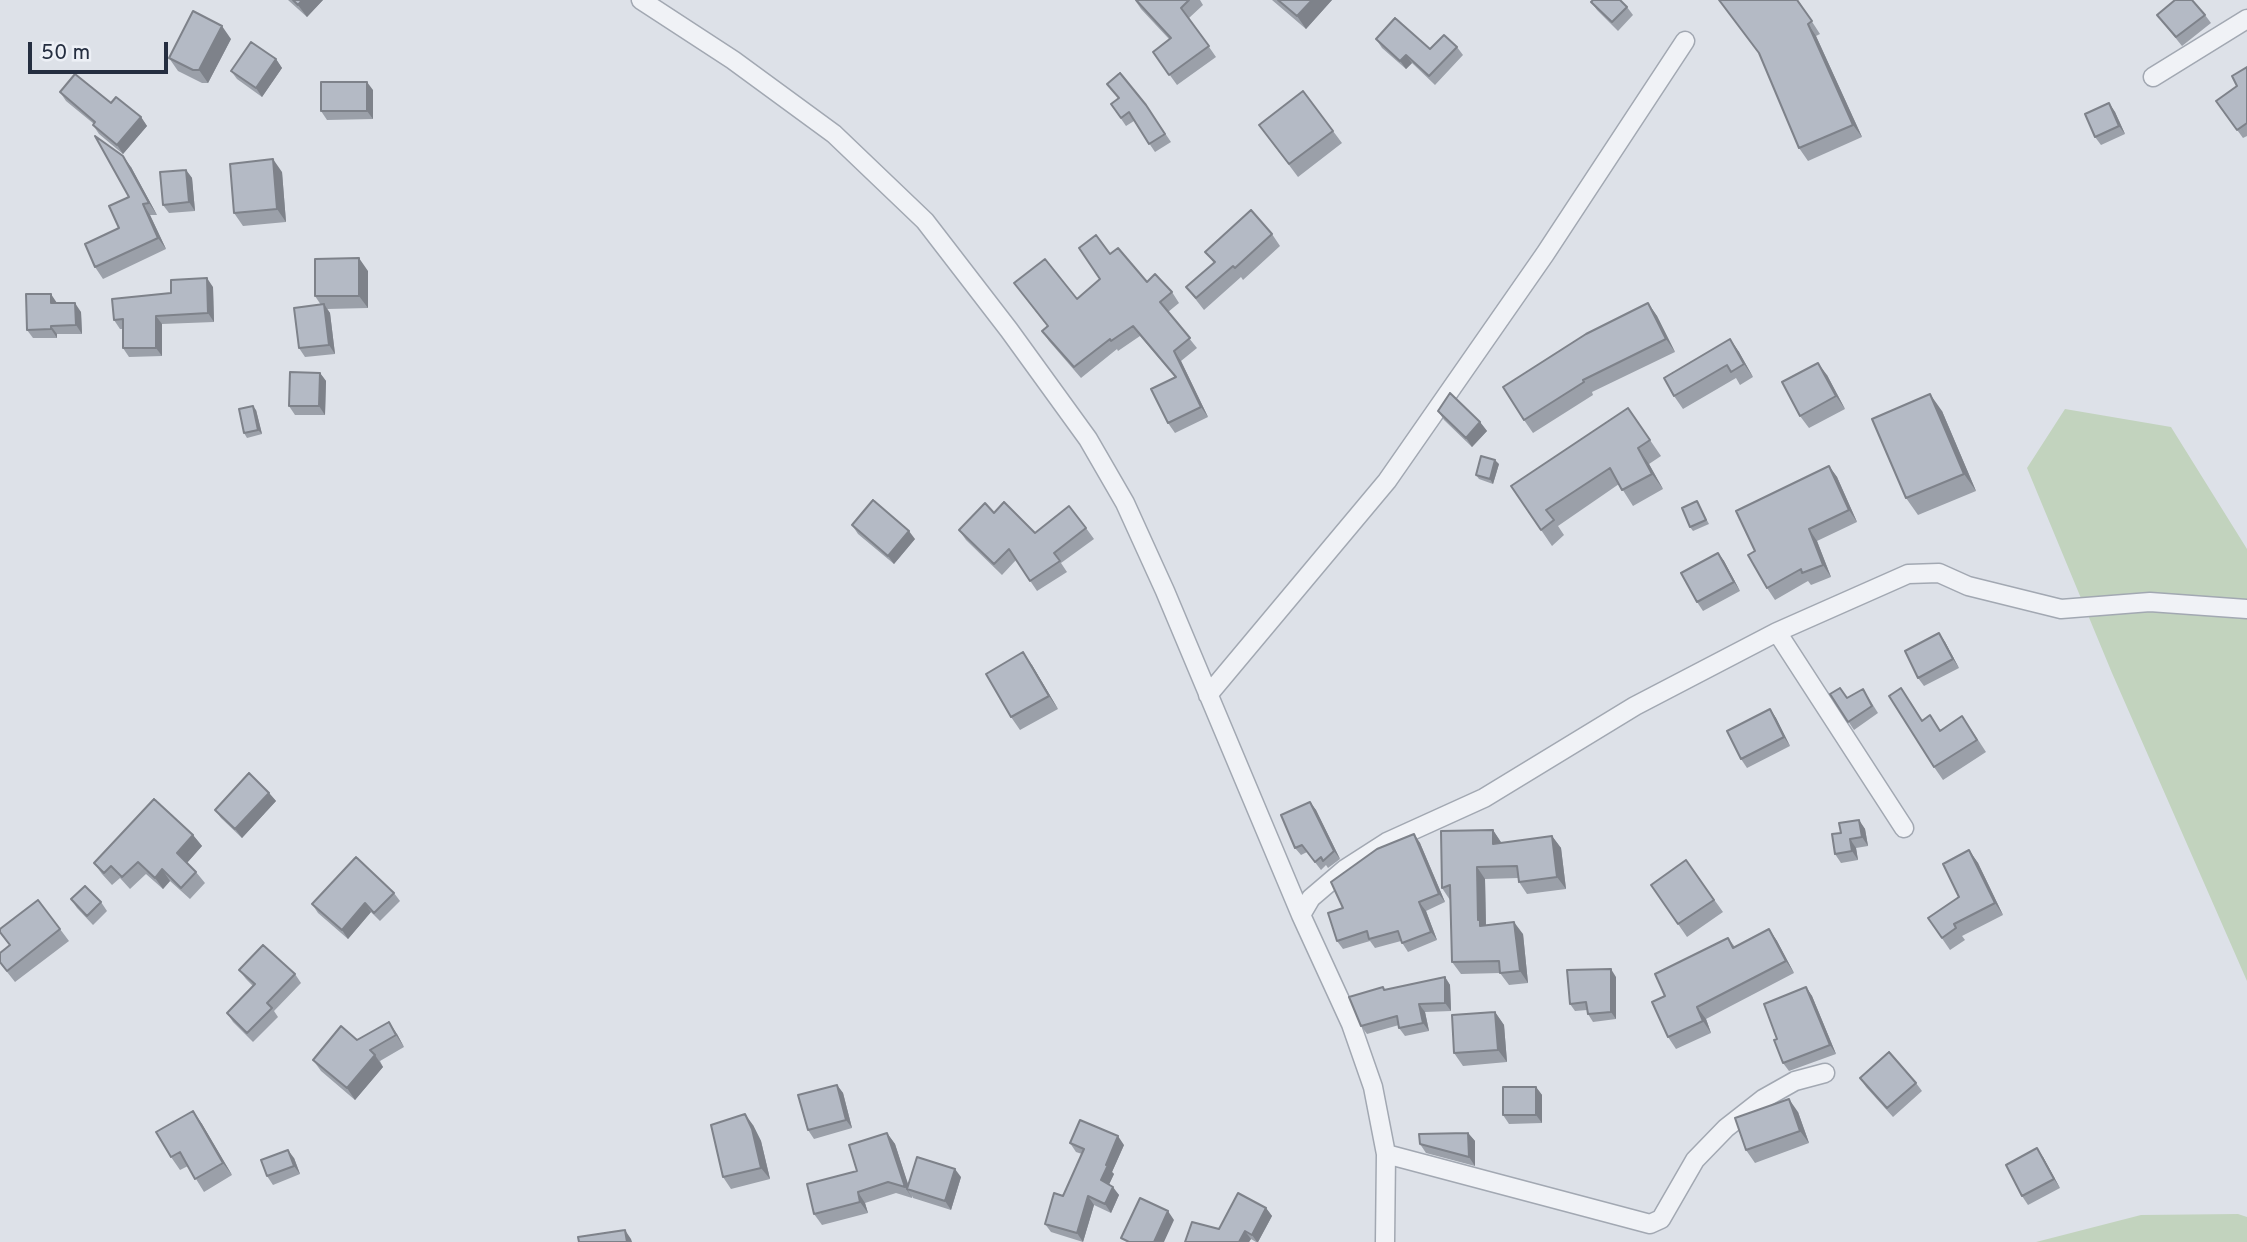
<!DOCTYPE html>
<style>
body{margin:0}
#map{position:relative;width:2247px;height:1242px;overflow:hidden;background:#dde1e8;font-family:Overpass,sans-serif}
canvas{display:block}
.scale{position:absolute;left:28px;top:42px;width:140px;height:32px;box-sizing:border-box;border:4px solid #252e40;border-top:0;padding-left:9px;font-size:21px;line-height:24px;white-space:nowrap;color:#252e40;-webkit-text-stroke:5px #edf0f6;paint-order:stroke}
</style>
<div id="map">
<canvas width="2247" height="1242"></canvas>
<div class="scale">50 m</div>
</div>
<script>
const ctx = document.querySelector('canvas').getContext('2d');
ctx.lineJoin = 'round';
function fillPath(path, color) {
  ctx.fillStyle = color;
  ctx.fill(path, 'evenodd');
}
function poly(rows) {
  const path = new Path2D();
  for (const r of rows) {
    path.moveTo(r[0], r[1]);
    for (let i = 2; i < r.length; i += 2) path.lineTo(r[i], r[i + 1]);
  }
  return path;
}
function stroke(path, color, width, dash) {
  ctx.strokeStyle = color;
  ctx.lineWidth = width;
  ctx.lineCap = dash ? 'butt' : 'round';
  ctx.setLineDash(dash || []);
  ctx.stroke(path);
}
fillPath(poly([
 [2065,409,2171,427,2247,549,2247,981,2112,673,2027,468],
 [2238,1214,2247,1217,2247,1242,2036,1242,2141,1215]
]), '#c2d3be');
const minor = poly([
 [641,0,733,60,834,134,925,221,1009,330,1088,439,1125,503,1165,591,1301,915,1351,1024,1373,1087,1386,1154,1385,1242],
 [2153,77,2247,19],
 [1777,632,1904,828],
 [1208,695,1387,481,1545,254,1685,41],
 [1301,915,1311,898,1345,869,1387,842,1484,798,1635,706,1777,632,1908,574,1939,573,1968,586,2061,609,2150,602,2247,609],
 [1386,1154,1650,1224,1661,1219,1695,1160,1726,1128,1763,1099,1795,1081,1825,1073]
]);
stroke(minor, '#a2a8b2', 21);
stroke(minor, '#f0f2f6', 18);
fillPath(poly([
 [288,0,323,0,307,17],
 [1135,0,1200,0,1203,5,1189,18,1216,57,1177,85,1153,52,1169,39,1141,9],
 [1272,0,1332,0,1306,29],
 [1719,0,1798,0,1820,34,1816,36,1862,137,1808,161,1799,148,1760,55],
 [1591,2,1627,7,1633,15,1618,31,1597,10],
 [2157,15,2205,15,2211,23,2182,46],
 [231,39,208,83,202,83,178,71,169,58],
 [1376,39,1430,49,1457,47,1463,55,1435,85,1412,63,1406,69,1382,48],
 [276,59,282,68,262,97,237,79,231,71],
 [2247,67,2247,136,2243,138,2216,101,2237,86],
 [1107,84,1146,105,1171,142,1155,152,1134,121,1126,126,1111,104,1119,99],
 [373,90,373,119,327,120,321,111],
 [60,92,111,103,141,117,147,126,123,154,99,134,93,125,94,124,66,101],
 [2109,103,2115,112,2125,134,2101,145,2095,137],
 [1259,125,1333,131,1342,143,1298,177],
 [131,167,157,215,150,215,166,249,103,279,95,267,119,228,129,197],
 [186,170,192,178,195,211,169,213,163,205],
 [282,172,286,222,243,226,234,213],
 [1272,234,1280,246,1243,280,1241,277,1204,310,1186,287,1214,263,1205,252],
 [1110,254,1147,282,1172,292,1179,303,1168,312,1197,348,1181,361,1208,417,1175,433,1168,423,1175,377,1140,336,1118,351,1117,349,1081,378,1049,341,1042,331,1047,326,1014,283,1077,299,1100,279],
 [368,271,368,308,327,309,330,313,335,354,305,357,299,348,321,305,315,296],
 [213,287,214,322,162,324,162,356,129,357,123,348,123,329,120,329,114,320,171,293],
 [57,303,81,312,82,334,57,334,57,338,33,338,27,330],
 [1648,303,1657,316,1675,352,1592,392,1593,395,1533,433,1524,420],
 [1730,339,1739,352,1753,377,1740,385,1736,378,1683,409,1674,396],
 [320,373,326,381,325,415,295,415,289,406],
 [1827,375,1845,409,1809,428,1800,416],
 [1628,408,1661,456,1649,464,1663,489,1633,506,1619,484,1558,526,1564,535,1552,546,1511,486],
 [256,410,262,434,247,438,244,433],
 [1438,411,1480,422,1487,431,1472,447,1444,420],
 [1942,411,1976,491,1918,515,1906,498],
 [1499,464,1493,484,1479,479,1476,475],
 [1829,466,1837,477,1857,522,1817,541,1831,577,1811,585,1808,581,1775,600,1767,588],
 [1697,501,1709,524,1693,531,1690,527],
 [994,513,1035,533,1086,528,1094,539,1061,563,1067,572,1037,591,1016,560,1002,575,966,540,959,530],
 [852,525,915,539,894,564,858,534],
 [1718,553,1724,561,1740,591,1703,611,1697,602],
 [1939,633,1945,642,1959,668,1924,686,1918,678],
 [1032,665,1058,709,1020,730,1011,717],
 [1830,694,1847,698,1868,697,1878,713,1854,730],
 [1910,701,1922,720,1941,730,1971,729,1986,752,1943,780,1934,767],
 [1770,709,1776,718,1790,746,1747,768,1741,759],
 [269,793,276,801,242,838,221,818,215,810],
 [1310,802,1316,810,1340,859,1328,868,1326,865,1321,870,1307,852,1301,855,1295,848],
 [1859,820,1865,829,1868,846,1856,848,1858,860,1841,863,1835,854,1841,833],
 [1493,830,1501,843,1552,836,1561,848,1566,889,1527,894,1519,882,1518,878,1485,879,1486,925,1523,934,1528,983,1509,985,1500,973,1461,974,1452,962,1450,900,1442,888],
 [1414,834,1420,843,1445,902,1426,911,1437,940,1408,952,1401,941,1375,948,1370,941,1343,949,1337,941,1343,908],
 [193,835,202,846,187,863,196,872,205,883,190,899,170,881,163,889,146,874,130,889,120,878,112,885,102,874,94,863],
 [1969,850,1978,863,2003,915,1962,936,1965,940,1950,950,1928,918,1959,897],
 [1686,860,1723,912,1687,937,1651,885],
 [394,893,400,901,380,921,371,912,348,939,318,913,312,904],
 [71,899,101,902,107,911,93,925,77,908],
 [60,929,69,941,15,982,0,963,10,946,0,933],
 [1769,929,1777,941,1794,973,1706,1019,1711,1033,1676,1049,1668,1037,1665,996,1728,938,1735,947],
 [239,970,295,974,301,983,274,1011,278,1017,253,1042,233,1022,227,1013,253,986,246,979],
 [1445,977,1450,985,1451,1011,1425,1012,1429,1031,1405,1036,1399,1028,1399,1025,1367,1034,1361,1026,1385,990],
 [1616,977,1616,1019,1593,1022,1588,1014,1587,1010,1575,1011,1570,1004],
 [1806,987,1812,996,1836,1054,1789,1071,1783,1063,1777,1039],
 [1495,1012,1504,1025,1507,1062,1463,1066,1454,1053],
 [397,1034,404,1047,380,1061,383,1067,355,1100,321,1071,313,1060,357,1040],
 [1860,1078,1916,1083,1922,1091,1893,1117,1866,1087],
 [837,1085,843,1093,852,1128,814,1139,808,1130],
 [1536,1087,1542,1095,1542,1123,1509,1124,1503,1115],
 [193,1111,202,1124,232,1175,204,1192,188,1166,180,1170,171,1157],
 [1798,1112,1809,1143,1755,1163,1746,1150],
 [753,1125,761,1141,770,1179,731,1189,723,1177],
 [887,1133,895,1144,908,1185,961,1177,951,1210,913,1198,912,1196,912,1198,896,1193,865,1203,868,1213,822,1225,814,1214,857,1171],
 [1468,1133,1475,1141,1475,1166,1426,1153,1420,1144],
 [1070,1143,1124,1145,1112,1172,1114,1174,1109,1184,1119,1195,1111,1213,1094,1205,1083,1242,1051,1232,1045,1224,1063,1196,1082,1154,1076,1152],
 [2043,1157,2060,1188,2028,1205,2022,1196],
 [294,1158,300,1174,273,1185,267,1176],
 [1266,1208,1272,1216,1258,1242,1256,1242,1251,1239,1249,1242,1185,1242,1219,1229]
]), '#9ba0a9');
fillPath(poly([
 [302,0,323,0,307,17,298,5],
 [1312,0,1332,0,1306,29,1297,16],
 [1808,24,1816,36,1862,137,1853,125],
 [222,26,231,39,208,83,199,70],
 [1406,55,1412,63,1406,69,1400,61],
 [276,59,282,68,262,97,256,88],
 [367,82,373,90,373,119,367,111],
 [2109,103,2115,112,2125,134,2119,126],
 [141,117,147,126,123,154,117,145],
 [123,156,131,167,157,215,149,203],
 [273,159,282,172,286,222,277,209],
 [186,170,192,178,195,211,189,202],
 [143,204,150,215,166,249,158,238],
 [359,258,368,271,368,308,359,296],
 [207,278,213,287,214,322,208,313],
 [51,294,57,303,57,312,51,303],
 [75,303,81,312,82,334,76,325],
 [1648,303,1657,316,1675,352,1666,339],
 [324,304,330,313,335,354,329,345],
 [156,316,162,324,162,356,156,348],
 [51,326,57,334,57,338,51,329],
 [1730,339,1739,352,1753,377,1744,364],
 [1174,351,1181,361,1208,417,1201,407],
 [1818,363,1827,375,1845,409,1836,396],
 [320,373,326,381,325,415,319,406],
 [1930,394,1942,411,1976,491,1964,474],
 [253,406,256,410,262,434,258,430],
 [1480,422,1487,431,1472,447,1466,438],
 [1638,448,1649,464,1663,489,1652,474],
 [1495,460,1499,464,1493,484,1490,479],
 [1829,466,1837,477,1857,522,1849,510],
 [1809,529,1817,541,1831,577,1823,565],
 [909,531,915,539,894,564,888,556],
 [1718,553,1724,561,1740,591,1734,582],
 [1939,633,1945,642,1959,668,1953,659],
 [1023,652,1032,665,1058,709,1049,696],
 [1770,709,1776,718,1790,746,1784,737],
 [269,793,276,801,242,838,235,829],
 [1310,802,1316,810,1340,859,1334,851],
 [1859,820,1865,829,1868,846,1862,837],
 [1493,830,1501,842,1502,856,1493,844],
 [1414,834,1420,843,1445,902,1439,894],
 [193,835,202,846,185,865,177,853],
 [1552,836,1561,848,1566,889,1557,877],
 [1850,839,1856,848,1858,860,1852,851],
 [1969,850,1978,863,2003,915,1995,903],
 [1477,867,1485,879,1486,929,1480,926,1478,920],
 [162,869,170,881,163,889,155,878],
 [1419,902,1426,911,1437,940,1431,932],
 [365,903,371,912,348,939,342,930],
 [1514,922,1523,934,1528,983,1520,971],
 [1769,929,1777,941,1794,973,1786,961],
 [1611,969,1616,977,1616,1019,1611,1012],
 [1445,977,1450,985,1451,1011,1445,1003],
 [1806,987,1812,996,1836,1054,1830,1045],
 [1419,1004,1425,1012,1429,1031,1423,1023],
 [1697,1007,1706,1019,1711,1033,1703,1021],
 [1495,1012,1504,1025,1507,1062,1498,1050],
 [389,1022,397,1034,404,1047,396,1035],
 [375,1055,383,1067,355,1100,347,1088],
 [837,1085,843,1093,852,1128,846,1120],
 [1536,1087,1542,1095,1542,1123,1536,1115],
 [1789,1099,1798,1112,1809,1143,1800,1131],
 [193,1111,202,1124,232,1175,223,1163],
 [745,1114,753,1125,761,1141,770,1179,761,1168],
 [887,1133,895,1144,910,1190,907,1189,912,1198,905,1187],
 [1468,1133,1475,1141,1475,1166,1469,1157],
 [1118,1136,1124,1145,1112,1172,1114,1174,1107,1189,1101,1180,1106,1165],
 [2037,1148,2043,1157,2060,1188,2054,1179],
 [288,1150,294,1158,300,1174,294,1166],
 [955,1169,961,1177,951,1210,945,1201],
 [1113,1187,1119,1195,1111,1213,1105,1204],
 [858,1192,865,1203,868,1213,860,1202],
 [1088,1196,1094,1205,1083,1242,1077,1233],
 [1266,1208,1272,1216,1258,1242,1257,1242,1252,1235],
 [1168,1211,1174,1220,1164,1242,1154,1242],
 [625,1230,631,1239,632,1242,627,1242],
 [1245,1231,1251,1239,1249,1242,1239,1242]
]), '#7e828a');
const building = poly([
 [293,0,302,0,298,5,293,0],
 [1136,0,1189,0,1181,8,1209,46,1169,75,1153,52,1171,38,1136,0],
 [1278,0,1312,0,1297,16,1278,0],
 [1593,0,1620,0,1627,7,1612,22,1591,2,1593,0],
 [1719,0,1797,0,1812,21,1808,24,1853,125,1799,148,1759,53,1719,0],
 [2175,0,2192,0,2205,15,2176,37,2157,15,2175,0],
 [193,11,222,26,199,70,193,70,169,58,193,11],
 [1395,18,1430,49,1444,35,1457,47,1429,76,1406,55,1400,61,1376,39,1395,18],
 [251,42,276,59,256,88,231,71,251,42],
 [2247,67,2247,123,2237,130,2216,101,2237,86,2232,76,2247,67],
 [1120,73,1146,105,1165,134,1149,144,1129,112,1121,118,1111,104,1119,98,1107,84,1120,73],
 [75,74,111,103,116,97,141,117,117,145,93,125,95,122,60,92,75,74],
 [321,82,367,82,367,111,321,111,321,82],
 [1303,91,1333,131,1289,164,1259,125,1303,91],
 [2109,103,2119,126,2095,137,2085,114,2109,103],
 [95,136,123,156,149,203,143,204,158,238,95,267,85,244,119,228,109,206,129,197,95,136],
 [273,159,277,209,234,213,230,164,273,159],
 [186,170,189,202,163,205,160,172,186,170],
 [1251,210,1272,234,1235,268,1233,266,1196,298,1186,287,1215,262,1205,252,1251,210],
 [1096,235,1110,254,1118,248,1147,282,1155,274,1172,292,1160,302,1190,338,1174,351,1201,407,1168,423,1151,389,1176,377,1133,326,1111,341,1110,339,1074,367,1042,331,1048,326,1014,283,1045,259,1077,299,1100,279,1079,248,1096,235],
 [359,258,359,296,315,296,315,259,359,258],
 [207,278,208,313,156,316,156,348,123,348,123,319,114,320,112,299,171,293,171,280,207,278],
 [26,294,51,294,51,303,75,303,76,325,51,326,51,329,27,330,26,294],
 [1648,303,1666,339,1583,380,1584,382,1524,420,1503,387,1586,334,1648,303],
 [324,304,329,345,299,348,294,308,324,304],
 [1730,339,1744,364,1731,372,1727,365,1674,396,1664,378,1730,339],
 [1818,363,1836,396,1800,416,1782,382,1818,363],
 [290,372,320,373,319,406,289,406,290,372],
 [1450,393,1480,422,1466,438,1438,411,1450,393],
 [1930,394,1964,474,1906,498,1872,419,1930,394],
 [253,406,258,430,244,433,239,409,253,406],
 [1628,408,1650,440,1638,448,1652,474,1622,490,1610,468,1546,510,1554,520,1541,530,1511,486,1628,408],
 [1481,456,1495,460,1490,479,1476,475,1481,456],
 [1829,466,1849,510,1809,529,1823,565,1802,573,1801,569,1767,588,1748,555,1755,551,1736,511,1829,466],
 [873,500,909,531,888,556,852,525,873,500],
 [1697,501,1706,520,1690,527,1682,508,1697,501],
 [1004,502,1035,533,1069,506,1086,528,1054,553,1060,561,1030,581,1009,549,994,564,959,530,985,503,994,513,1004,502],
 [1718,553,1734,582,1697,602,1681,573,1718,553],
 [1939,633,1953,659,1918,678,1905,651,1939,633],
 [1023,652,1049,696,1011,717,986,674,1023,652],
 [1840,688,1847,698,1863,689,1872,706,1848,722,1830,694,1840,688],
 [1901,688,1922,721,1930,715,1940,731,1962,716,1977,740,1934,767,1889,696,1901,688],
 [1770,709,1784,737,1741,759,1727,731,1770,709],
 [249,773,269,793,235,829,215,810,249,773],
 [154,799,193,835,177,853,196,872,181,888,162,869,155,878,138,862,122,877,111,866,104,873,94,863,154,799],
 [1310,802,1334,851,1323,861,1321,857,1315,862,1302,845,1295,848,1281,815,1310,802],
 [1859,820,1862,837,1850,839,1852,851,1835,854,1832,834,1841,833,1839,823,1859,820],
 [1493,830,1493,844,1552,836,1557,877,1519,882,1517,866,1477,867,1478,920,1480,920,1480,926,1514,922,1520,971,1500,973,1499,961,1452,962,1450,885,1442,888,1441,831,1493,830],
 [1414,834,1439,894,1419,902,1431,932,1402,943,1398,931,1369,939,1367,931,1337,941,1328,913,1343,908,1331,882,1377,849,1414,834],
 [1969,850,1995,903,1954,924,1956,928,1942,938,1928,918,1959,897,1943,864,1969,850],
 [356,857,394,893,374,913,365,903,342,930,312,904,356,857],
 [1686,860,1714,900,1678,924,1651,885,1686,860],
 [85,886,101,902,87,916,71,899,85,886],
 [38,900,60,929,7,971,0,962,0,953,10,945,0,932,0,929,38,900],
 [1769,929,1786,961,1697,1007,1703,1021,1668,1037,1652,1002,1665,996,1655,974,1728,938,1733,948,1769,929],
 [263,945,295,974,267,1003,272,1008,247,1033,227,1013,255,984,239,970,263,945],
 [1611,969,1611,1012,1588,1014,1586,1002,1570,1004,1567,970,1611,969],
 [1445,977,1445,1003,1419,1004,1423,1023,1399,1028,1397,1016,1361,1026,1349,997,1383,987,1384,990,1445,977],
 [1806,987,1830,1045,1783,1063,1774,1040,1777,1039,1764,1004,1806,987],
 [1495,1012,1498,1050,1454,1053,1452,1015,1495,1012],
 [389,1022,396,1035,370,1050,375,1055,347,1088,313,1060,341,1026,357,1040,389,1022],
 [1889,1052,1916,1083,1887,1108,1860,1078,1889,1052],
 [837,1085,846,1120,808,1130,798,1095,837,1085],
 [1503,1087,1536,1087,1536,1115,1503,1115,1503,1087],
 [1789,1099,1800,1131,1746,1150,1735,1118,1789,1099],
 [193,1111,223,1163,195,1179,180,1152,171,1157,156,1132,193,1111],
 [745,1114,752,1129,761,1168,723,1177,711,1125,745,1114],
 [1080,1120,1118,1136,1106,1165,1108,1165,1101,1180,1113,1187,1105,1204,1088,1196,1077,1233,1045,1224,1054,1193,1063,1196,1084,1149,1070,1143,1080,1120],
 [887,1133,905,1187,888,1182,858,1192,860,1202,814,1214,807,1184,857,1171,849,1145,887,1133],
 [1468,1133,1469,1157,1420,1144,1419,1134,1468,1133],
 [2037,1148,2054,1179,2022,1196,2006,1165,2037,1148],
 [288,1150,294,1166,267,1176,261,1160,288,1150],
 [917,1157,955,1169,945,1201,907,1189,917,1157],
 [1238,1193,1266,1208,1252,1235,1245,1231,1239,1242,1185,1242,1192,1222,1219,1229,1238,1193],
 [1140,1198,1168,1211,1154,1242,1129,1242,1121,1238,1140,1198],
 [625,1230,627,1242,579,1242,578,1237,625,1230]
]);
fillPath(building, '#b4bac5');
stroke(building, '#7e828a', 2);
</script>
